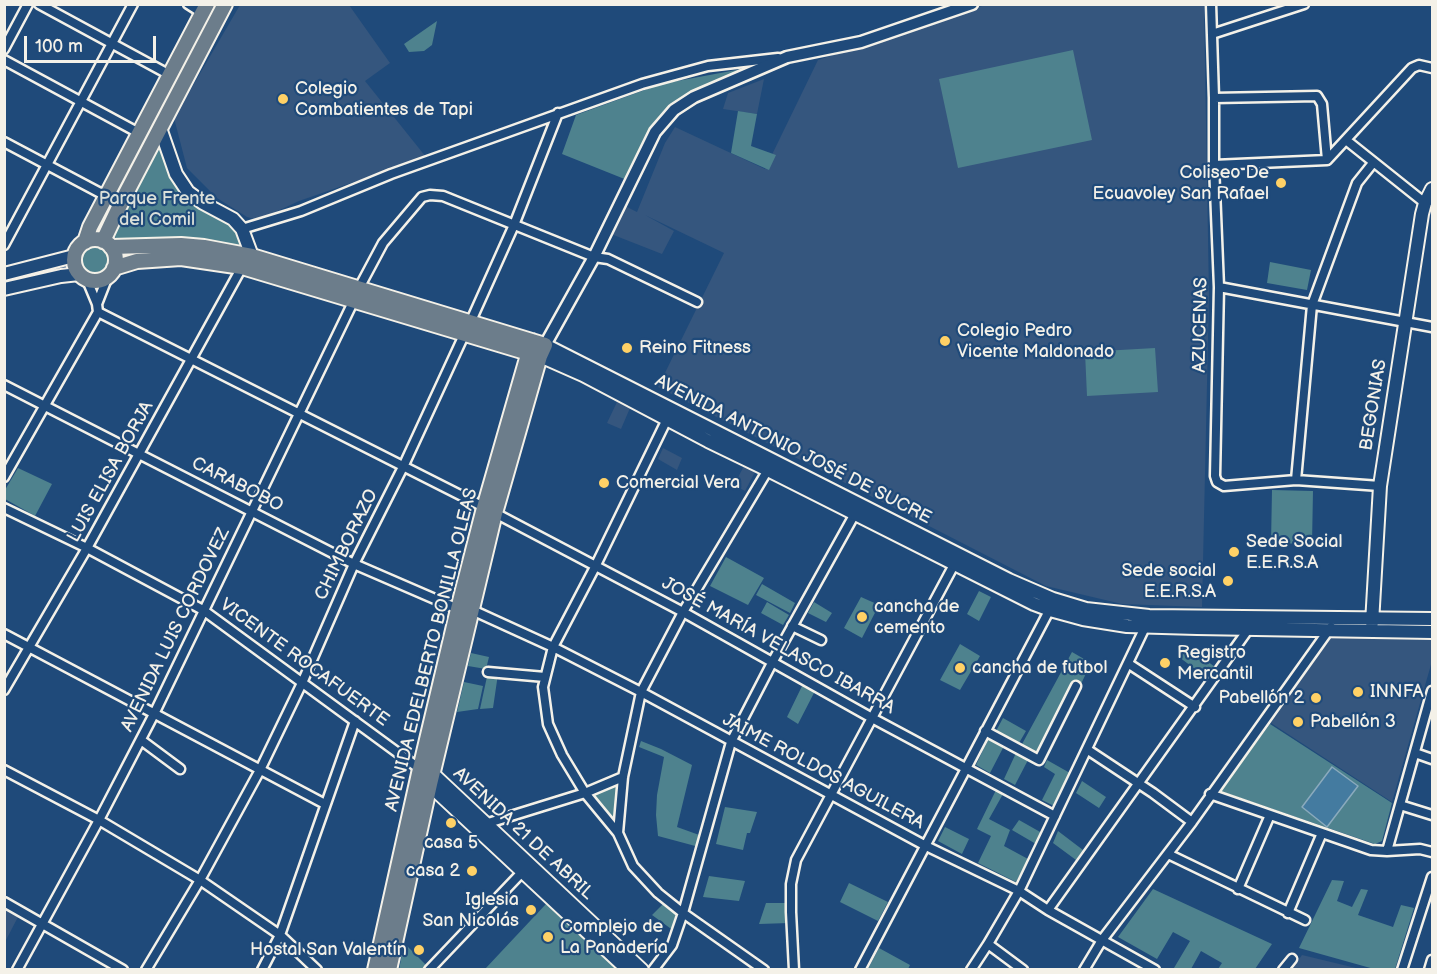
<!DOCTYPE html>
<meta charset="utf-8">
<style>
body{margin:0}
#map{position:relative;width:1437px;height:974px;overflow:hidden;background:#1f4a7a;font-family:"Balsamiq Sans",sans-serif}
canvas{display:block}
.frame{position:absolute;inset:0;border:6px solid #f4f1e8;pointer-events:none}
.scale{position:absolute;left:24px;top:36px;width:132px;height:27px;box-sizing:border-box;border:3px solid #f4f1e8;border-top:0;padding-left:8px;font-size:18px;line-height:21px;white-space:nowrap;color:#f4f1e8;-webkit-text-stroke:4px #1f4a7a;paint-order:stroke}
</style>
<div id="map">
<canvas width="1437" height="974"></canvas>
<div class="frame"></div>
<div class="scale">100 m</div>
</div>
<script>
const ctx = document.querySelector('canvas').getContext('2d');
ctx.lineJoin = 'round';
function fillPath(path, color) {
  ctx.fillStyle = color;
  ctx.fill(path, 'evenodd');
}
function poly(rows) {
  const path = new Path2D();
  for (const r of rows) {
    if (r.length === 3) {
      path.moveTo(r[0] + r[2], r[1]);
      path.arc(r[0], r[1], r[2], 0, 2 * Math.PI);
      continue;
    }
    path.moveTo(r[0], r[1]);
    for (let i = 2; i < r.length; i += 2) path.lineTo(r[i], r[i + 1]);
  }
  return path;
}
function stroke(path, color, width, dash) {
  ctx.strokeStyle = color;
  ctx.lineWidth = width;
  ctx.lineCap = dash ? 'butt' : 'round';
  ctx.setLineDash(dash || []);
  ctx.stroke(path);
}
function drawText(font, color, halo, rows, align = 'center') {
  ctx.font = font + ' "Balsamiq Sans",sans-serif';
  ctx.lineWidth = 4.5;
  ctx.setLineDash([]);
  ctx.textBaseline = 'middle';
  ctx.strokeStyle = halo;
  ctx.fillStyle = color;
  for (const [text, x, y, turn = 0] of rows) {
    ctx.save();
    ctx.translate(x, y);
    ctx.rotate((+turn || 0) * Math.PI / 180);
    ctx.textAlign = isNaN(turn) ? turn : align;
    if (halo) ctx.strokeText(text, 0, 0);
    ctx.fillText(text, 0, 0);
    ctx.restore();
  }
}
fillPath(poly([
 [240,5,349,5,390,63,365,81,426,157,299,201,258,220,247,217,217,198,187,168,174,118],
 [985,5,1204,5,1209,295,1202,607,1122,604,1046,586,658,387,724,253,645,215,674,231,662,254,611,234,625,206,637,212,665,143,675,127,765,169,818,60],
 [764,79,757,114,723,109,728,93],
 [617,402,630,408,621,429,607,423],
 [663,448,682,458,677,470,658,459],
 [744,466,755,472,745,491,734,485],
 [1331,637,1432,640,1432,661,1392,802,1271,723],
 [5,907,19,915,5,942],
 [1302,955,1360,969,1292,969]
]), '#35567e');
fillPath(poly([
 [437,21,432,45,424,51,409,52,404,44],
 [1073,50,1092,140,958,168,939,79],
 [758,66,693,91,672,108,627,180,562,154,576,115,661,84],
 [738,111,757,114,751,146,776,155,769,170,731,153],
 [160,139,171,175,237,228,246,249,119,241,115,237,114,233],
 [94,261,15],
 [1270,262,1311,270,1307,290,1267,283],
 [1155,348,1158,392,1087,396,1085,352],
 [18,468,52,484,35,516,5,499,5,490],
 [1272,490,1313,491,1312,544,1271,543],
 [726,557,764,578,748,605,710,586],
 [762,584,795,603,790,613,756,595],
 [979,591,991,597,979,621,967,614],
 [861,597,879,605,862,638,844,628],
 [767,602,789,615,783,625,761,613],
 [814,602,832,613,826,622,808,613],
 [960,644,980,656,960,690,940,680],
 [1187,646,1219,670,1211,681,1179,657],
 [1072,652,1091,663,1081,684,1074,681,1039,755,1021,746],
 [471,653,489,657,486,669,468,666],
 [488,672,498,674,493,708,480,709],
 [464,682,483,686,478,709,457,712],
 [803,684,815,691,798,724,787,717],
 [1003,718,1026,731,1019,743,996,731],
 [1270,724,1392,803,1382,841,1375,844,1220,791],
 [989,738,1004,746,990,773,976,765],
 [641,741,661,749,692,765,677,827,702,836,699,847,658,836,656,815,657,795,664,757,639,747],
 [1016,753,1028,760,1015,785,1004,779],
 [1047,760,1070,773,1056,807,1042,800,1055,774,1044,767],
 [1082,781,1106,797,1099,808,1076,793],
 [619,784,615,817,613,818,593,795,594,792],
 [996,790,1003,794,989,819,1010,830,1004,846,1028,859,1016,882,978,863,991,836,977,829],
 [725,807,757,812,750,833,747,833,743,850,716,844],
 [1019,820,1042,833,1036,844,1012,830],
 [945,827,969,839,962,854,938,841],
 [1058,831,1083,850,1076,860,1053,843],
 [709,876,745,881,739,901,703,897],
 [1332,880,1344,881,1337,901,1352,907,1361,889,1368,890,1358,915,1393,927,1401,905,1414,908,1395,969,1374,969,1299,948],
 [849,883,888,902,878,921,840,902],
 [1153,889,1272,944,1255,969,1218,969,1222,963,1201,951,1191,969,1177,969,1174,968,1190,941,1173,932,1157,959,1118,937],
 [766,903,790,903,789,923,759,924],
 [546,904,617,969,485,969],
 [663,904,679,914,674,931,652,915],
 [404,943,427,966,424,969,399,970],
 [879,948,910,965,908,969,868,969]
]), '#4e828e');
const water = poly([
 [1332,767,1358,786,1327,827,1302,807,1332,767]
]);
fillPath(water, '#447ba0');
stroke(water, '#8aaabd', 1.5);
const minor = poly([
 [39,4,170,75],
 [188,4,202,13],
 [1211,4,1214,98,1214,165,1219,287,1215,476,1217,482,1224,486,1296,480,1380,486],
 [1212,34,1304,4],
 [4,49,28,4],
 [4,60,139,133],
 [1214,98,1317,96,1322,104,1327,160],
 [1346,140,1425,203],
 [4,142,106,196],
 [1214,165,1327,160,1412,68,1419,65,1432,68],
 [242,229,301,211,391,174,642,84,708,66,778,58],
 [4,245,133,4],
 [1219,287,1432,327],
 [359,288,383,243,422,197,430,195,443,196,594,257,608,259,697,302],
 [97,304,108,276],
 [98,312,476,503,683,612,872,718,1055,816],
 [470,323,514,225,558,113],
 [4,385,354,564,458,609],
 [669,415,595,567,553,647,543,687,548,724,562,755,585,793,618,833,633,866,658,893,683,913,764,970],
 [4,477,98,312,97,304,87,280],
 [1296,480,1312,305,1357,183,1373,163],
 [4,508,87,548,203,610,420,769],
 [472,610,553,647,641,692,926,846,1019,891,1048,910,1155,970],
 [792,626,821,640],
 [4,634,325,804],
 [1129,664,1195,707],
 [488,672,545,677],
 [4,690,87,548,242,267],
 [985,731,1039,760,1076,686],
 [141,740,180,769],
 [1088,750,1153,793,1192,822],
 [1415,753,1432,759],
 [4,770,99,820,200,880,280,935,317,970],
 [1210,794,1371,850,1387,851,1420,849,1432,852],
 [1400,805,1432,815],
 [483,826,485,824,585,793,623,777],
 [618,833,623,777,641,692,683,612,769,468],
 [1387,851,1432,691],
 [1168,854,1305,920],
 [1238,889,1270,815],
 [4,902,123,970],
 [1048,910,1250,627],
 [1288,913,1322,833],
 [988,944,1023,970],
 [17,970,99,820,154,714,354,300],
 [146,970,200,880,260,770,302,683,354,564,403,467,464,335],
 [262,970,280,935,355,721],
 [429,970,526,868],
 [653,970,672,945,683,913,731,742,773,661,857,510],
 [794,970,791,912,791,884,796,860,956,561],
 [860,970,1051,607],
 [971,970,988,944,1019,891,1147,623],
 [1084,970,1102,940,1192,822,1331,627],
 [1283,970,1292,959],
 [1402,970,1432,877],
 [1429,970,1432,960]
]);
const tertiary = poly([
 [545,345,594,257,655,132,674,110,694,97,787,57,861,42,972,4]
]);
const secondary = poly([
 [160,128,176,174,188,192,203,203,233,219,242,229,252,256],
 [4,274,74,256],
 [4,289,61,276,79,274],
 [545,345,1009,580,1053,599,1086,609,1149,616,1432,619],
 [540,356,583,375,708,441,768,470,1034,604,1050,610,1083,619,1127,626,1197,628,1432,632],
 [1372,623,1380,486,1422,214,1425,203,1432,189],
 [426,771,433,774,642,970],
 [425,777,437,792,628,970]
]);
const primary = poly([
 [95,260,21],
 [103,241,122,201,225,4],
 [85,242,90,227,207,4],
 [111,247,181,245,204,247,252,256,545,345,540,356,495,513,430,784,389,970],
 [114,268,137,261,181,258,242,267,535,355],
 [375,970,420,769,458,609,484,508,532,341]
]);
stroke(minor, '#f4f1e8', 13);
stroke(tertiary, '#f4f1e8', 15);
stroke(secondary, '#f4f1e8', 16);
stroke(primary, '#f4f1e8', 18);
stroke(minor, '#1f4a7a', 8);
stroke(tertiary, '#1f4a7a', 10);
stroke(secondary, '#1f4a7a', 12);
stroke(primary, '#6c7d8b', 14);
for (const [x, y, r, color] of [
 [283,99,6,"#ffd166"],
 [1281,183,6,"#ffd166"],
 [945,341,6,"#ffd166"],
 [627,348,6,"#ffd166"],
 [604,483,6,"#ffd166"],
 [1234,552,6,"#ffd166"],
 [1228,581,6,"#ffd166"],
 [862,617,6,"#ffd166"],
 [1165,663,6,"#ffd166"],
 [960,668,6,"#ffd166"],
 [1358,692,6,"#ffd166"],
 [1316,698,6,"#ffd166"],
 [1298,722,6,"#ffd166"],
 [451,823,6,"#ffd166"],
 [472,871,6,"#ffd166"],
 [531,910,6,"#ffd166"],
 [548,937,6,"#ffd166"],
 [419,950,6,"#ffd166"]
]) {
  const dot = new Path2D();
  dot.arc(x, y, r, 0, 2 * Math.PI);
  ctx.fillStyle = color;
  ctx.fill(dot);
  stroke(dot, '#1f4a7a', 2);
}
drawText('18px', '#f4f1e8', '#1f4a7a', [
 ["Colegio",295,89],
 ["Combatientes de Tapi",295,110],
 ["Coliseo De",1269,173,"right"],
 ["Ecuavoley San Rafael",1269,194,"right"],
 ["Colegio Pedro",957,331],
 ["Vicente Maldonado",957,352],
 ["Reino Fitness",639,348],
 ["Comercial Vera",616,483],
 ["Sede Social",1246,542],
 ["E.E.R.S.A",1246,563],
 ["Sede social",1216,571,"right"],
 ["E.E.R.S.A",1216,592,"right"],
 ["cancha de",874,607],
 ["cemento",874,628],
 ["Registro",1177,653],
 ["Mercantil",1177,674],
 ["cancha de futbol",972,668],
 ["INNFA",1370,692],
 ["Pabellón 2",1304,698,"right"],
 ["Pabellón 3",1310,722],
 ["casa 5",451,843,"center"],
 ["casa 2",460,871,"right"],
 ["Iglesia",519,900,"right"],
 ["San Nicolás",519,921,"right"],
 ["Complejo de",560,927],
 ["La Panadería",560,948],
 ["Hostal San Valentín",407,950,"right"]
], 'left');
drawText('18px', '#dbe0da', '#1f4a7a', [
 ["Parque Frente",157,199],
 ["del Comil",157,220]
]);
drawText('18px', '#f4f1e8', '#1f4a7a', [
 ["AZUCENAS",1201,325,-89],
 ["BEGONIAS",1374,405,-81],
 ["AVENIDA ANTONIO JOSÉ DE SUCRE",793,450,27],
 ["LUIS ELISA BORJA",111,472,-61],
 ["CARABOBO",237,485,27],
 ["CHIMBORAZO",347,545,-64],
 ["AVENIDA LUIS CORDOVEZ",176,630,-64],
 ["JOSÉ MARÍA VELASCO IBARRA",778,646,29],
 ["AVENIDA EDELBERTO BONILLA OLEAS",432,650,-76],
 ["VICENTE ROCAFUERTE",304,663,36],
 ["JAIME ROLDOS AGUILERA",823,772,28],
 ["AVENIDA 21 DE ABRIL",523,834,43]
]);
</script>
